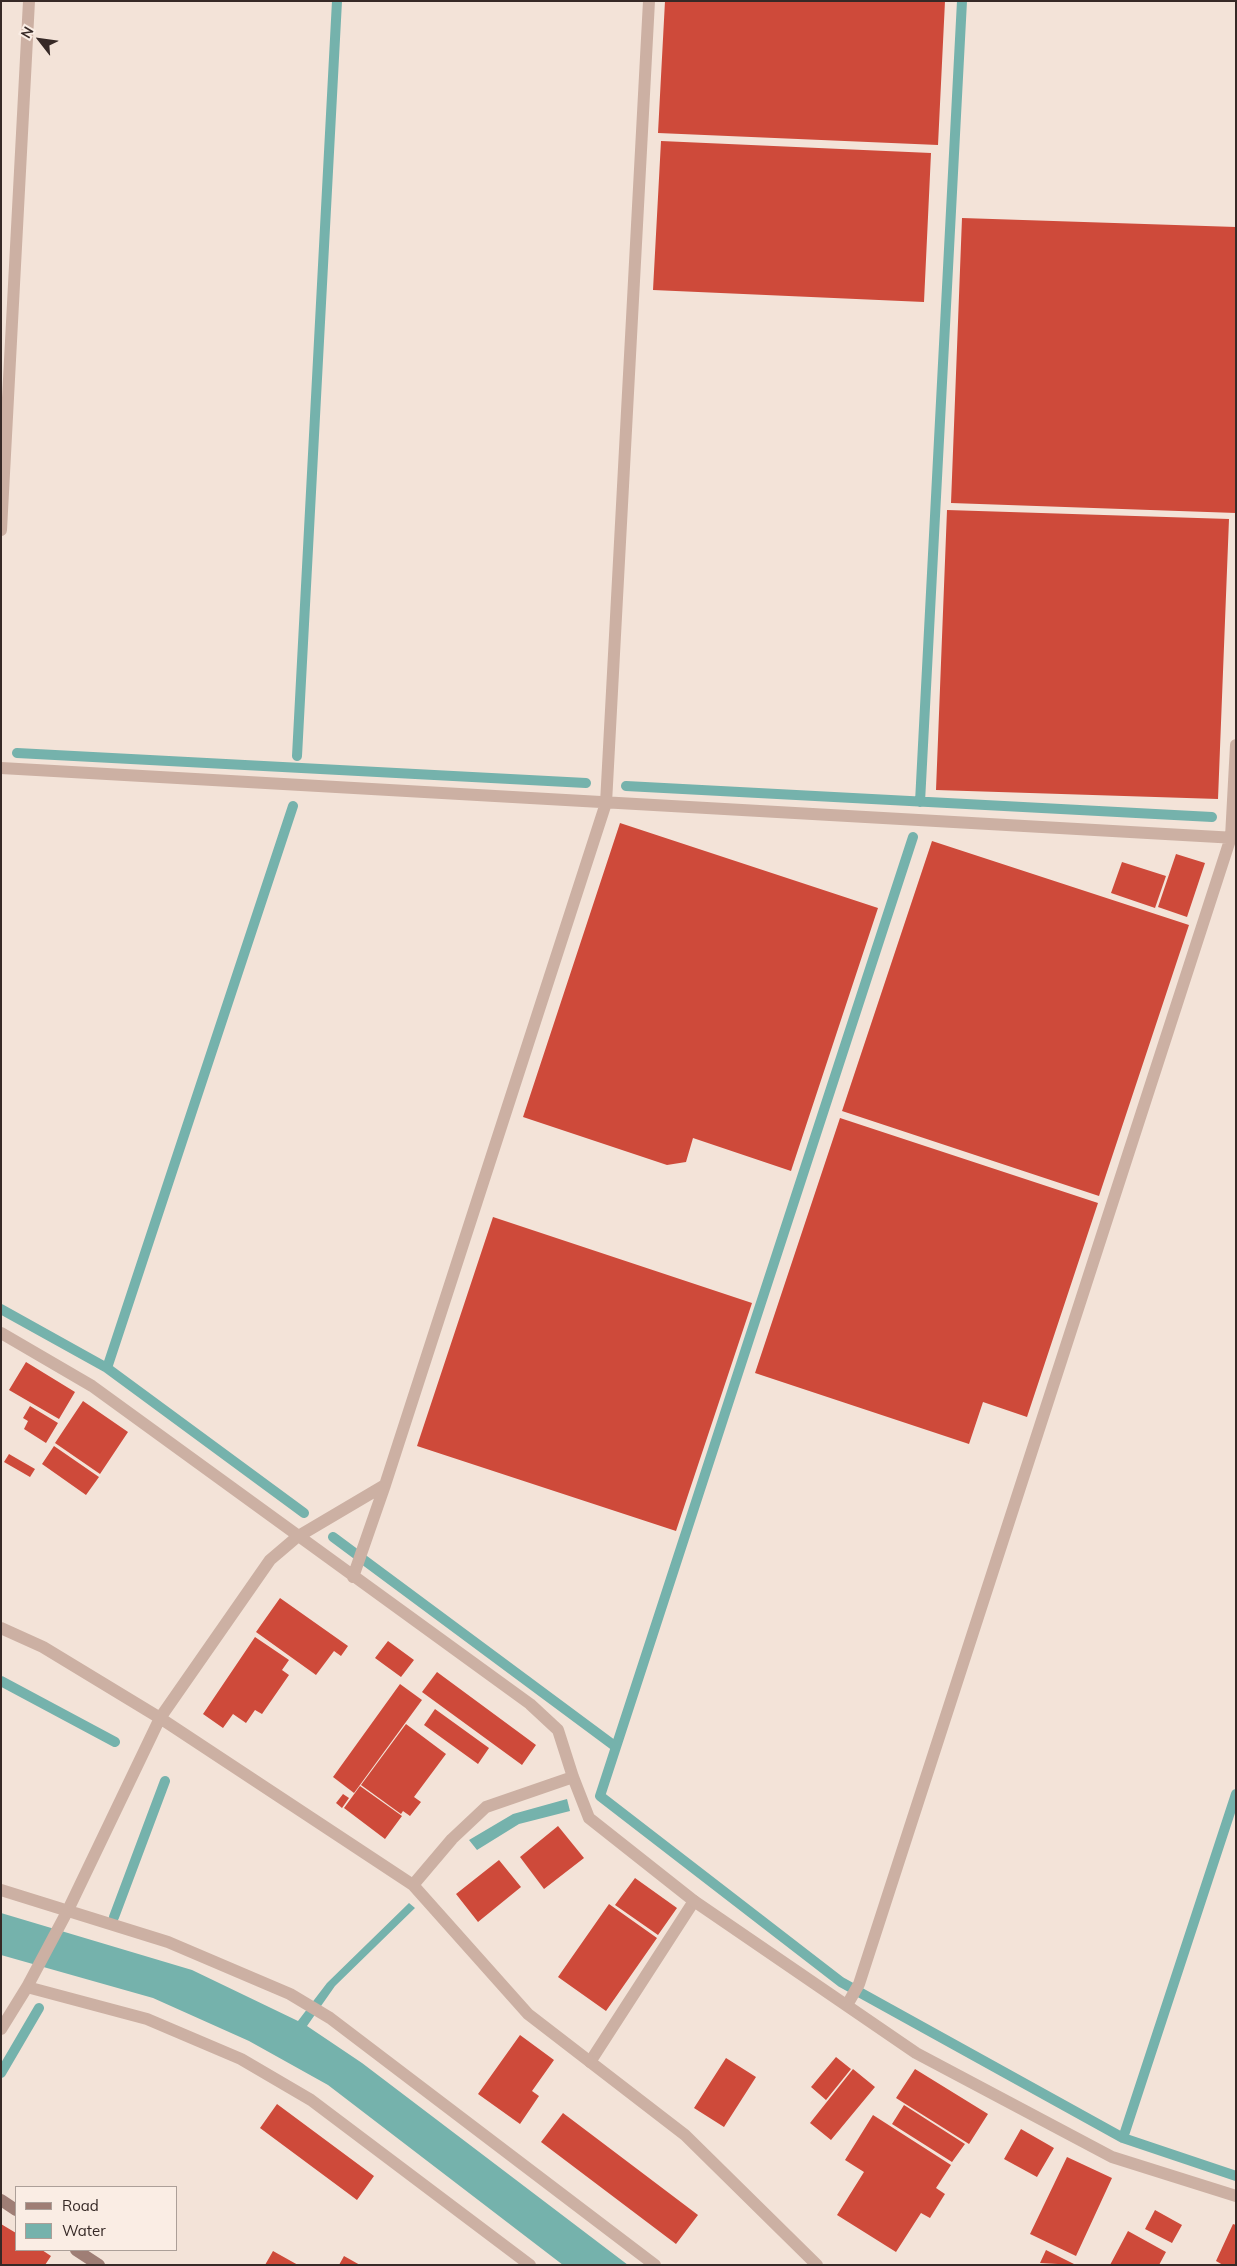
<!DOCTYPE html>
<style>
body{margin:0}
#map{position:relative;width:1237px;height:2266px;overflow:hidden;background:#f3e3d8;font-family:Mulish,sans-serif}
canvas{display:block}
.frame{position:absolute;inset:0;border:2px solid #362926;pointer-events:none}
.legend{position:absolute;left:15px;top:2186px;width:162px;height:65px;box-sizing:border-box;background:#faede4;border:1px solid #ac9f98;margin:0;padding:6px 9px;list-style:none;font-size:15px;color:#362926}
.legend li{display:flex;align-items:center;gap:10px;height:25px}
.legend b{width:25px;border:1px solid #ac9f98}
.north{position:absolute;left:15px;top:15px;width:50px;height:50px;-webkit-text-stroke:4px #faede4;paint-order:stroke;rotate:300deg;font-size:14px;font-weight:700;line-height:20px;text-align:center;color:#362926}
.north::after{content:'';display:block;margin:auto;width:18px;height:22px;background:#362926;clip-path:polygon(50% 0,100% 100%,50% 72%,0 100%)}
</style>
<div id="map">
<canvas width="1237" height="2266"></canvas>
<div class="frame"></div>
<ul class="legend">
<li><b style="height:6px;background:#9f7e75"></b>Road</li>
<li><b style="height:14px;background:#75b2ac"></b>Water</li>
</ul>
<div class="north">N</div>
</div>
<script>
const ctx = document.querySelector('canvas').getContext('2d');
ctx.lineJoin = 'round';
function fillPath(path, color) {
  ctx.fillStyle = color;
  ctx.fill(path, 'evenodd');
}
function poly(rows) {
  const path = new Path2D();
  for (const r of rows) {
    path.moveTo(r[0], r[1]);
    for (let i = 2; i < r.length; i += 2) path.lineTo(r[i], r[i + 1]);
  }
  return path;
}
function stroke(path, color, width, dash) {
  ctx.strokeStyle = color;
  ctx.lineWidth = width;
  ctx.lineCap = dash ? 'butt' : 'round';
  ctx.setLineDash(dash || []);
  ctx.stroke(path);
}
fillPath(poly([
 [567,1799,570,1811,519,1824,477,1850,469,1840,513,1814],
 [409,1903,415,1908,335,1986,307,2026,362,2063,628,2265,563,2265,328,2085,249,2041,153,1998,1,1955,1,1913,192,1970,298,2021,327,1983]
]), '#75b2ac');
stroke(poly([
 [17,753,586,783],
 [297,756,337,1],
 [626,786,1212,817],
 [920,802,962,1],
 [913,837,600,1796,841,1982,1123,2138,1236,2176],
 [1,1309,107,1368,304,1513],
 [107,1368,293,806],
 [333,1537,616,1747],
 [1,1681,115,1742],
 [114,1917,165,1781],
 [1,2073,39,2008],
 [1123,2138,1236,1794]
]), '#75b2ac', 10);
fillPath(poly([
 [665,1,945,1,938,145,658,133],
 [661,141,931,153,924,302,653,290],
 [962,218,1236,227,1236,513,951,503],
 [947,510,1229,519,1218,799,936,790],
 [620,823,878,908,791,1171,693,1138,686,1162,667,1165,523,1117],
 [932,841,1189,925,1099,1196,842,1111],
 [1176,854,1205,863,1187,917,1158,907],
 [1122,862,1166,876,1155,908,1111,893],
 [840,1118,1098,1203,1027,1417,983,1402,969,1444,755,1373],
 [493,1217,752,1303,676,1531,417,1446],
 [26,1362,75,1392,59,1419,9,1390],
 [83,1401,128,1432,100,1474,55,1443],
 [30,1406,58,1423,46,1443,24,1429,28,1421,23,1418],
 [54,1446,99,1477,86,1495,42,1464],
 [9,1454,35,1469,30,1477,4,1462],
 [280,1598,348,1646,341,1656,334,1651,316,1675,256,1632],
 [255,1637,289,1660,282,1670,289,1675,262,1714,255,1710,246,1723,233,1714,223,1728,203,1714],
 [388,1641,414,1660,401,1677,375,1658],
 [437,1672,536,1745,522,1765,422,1692],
 [400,1684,422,1700,354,1793,333,1777],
 [435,1709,489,1748,478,1764,424,1725],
 [406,1724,446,1754,414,1797,421,1802,410,1816,403,1811,401,1814,361,1785],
 [360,1786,402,1816,385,1839,344,1808],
 [343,1794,349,1798,342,1808,336,1803],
 [558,1826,584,1858,544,1889,520,1857],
 [499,1860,521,1887,478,1922,456,1894],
 [635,1878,677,1908,658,1935,615,1905],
 [609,1904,657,1938,606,2011,558,1977],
 [520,2035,554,2060,532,2091,539,2096,520,2124,478,2094],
 [836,2057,851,2069,826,2100,811,2087],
 [726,2058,756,2077,724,2127,694,2108],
 [853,2069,875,2087,831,2140,810,2123],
 [915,2069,988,2114,969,2144,896,2098],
 [277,2104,374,2176,357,2200,260,2128],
 [904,2105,965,2144,952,2162,892,2124],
 [563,2113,698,2215,676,2244,541,2142],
 [873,2115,951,2165,936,2188,945,2194,930,2218,921,2213,896,2252,837,2215,864,2172,845,2160],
 [1021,2129,1054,2148,1037,2177,1004,2159],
 [1067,2157,1112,2178,1076,2256,1030,2234],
 [1155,2210,1182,2225,1172,2243,1145,2229],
 [1,2224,16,2233,16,2250,42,2250,51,2256,45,2265,1,2265],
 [1233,2224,1236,2225,1236,2265,1223,2265,1216,2261],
 [1128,2231,1166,2252,1159,2265,1110,2265],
 [1046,2250,1076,2265,1040,2263],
 [273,2251,298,2265,265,2265],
 [344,2256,360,2265,339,2265]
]), '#ce4a3a');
stroke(poly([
 [590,2062,694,1901]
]), '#ccb0a3', 12);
stroke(poly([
 [1,530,29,1],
 [1,768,1236,838],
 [1,1333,92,1386,530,1704,558,1730,573,1777,589,1818,694,1901,916,2053,1112,2157,1236,2196],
 [353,1577,385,1485],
 [1,1628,43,1647,160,1718,413,1885,528,2014,685,2135,817,2265],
 [413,1885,452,1839,486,1807,573,1777],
 [1,1890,168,1942,290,1994,330,2018,655,2265],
 [27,1987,147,2019,241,2059,311,2100,530,2265],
 [847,2005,859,1984,1231,837,1236,745],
 [1,2029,27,1987,68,1910,160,1718,270,1560,297,1537,385,1485,606,803,649,1]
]), '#ccb0a3', 12);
stroke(poly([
 [1,2200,16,2210],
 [76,2250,99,2265]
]), '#9f7e75', 12);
</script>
